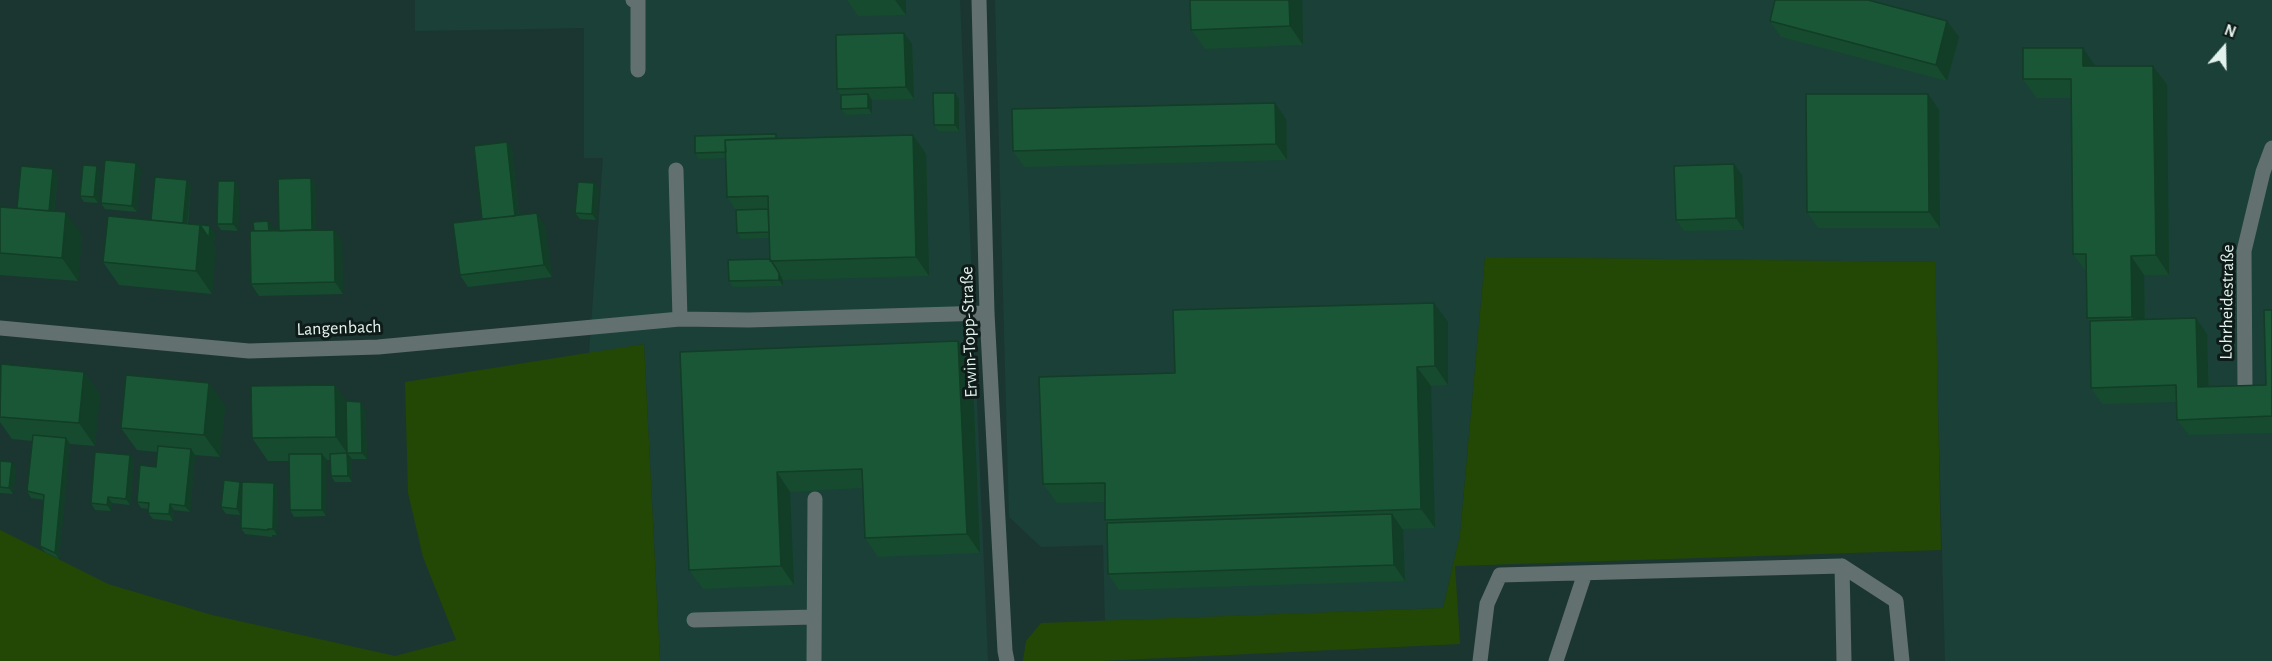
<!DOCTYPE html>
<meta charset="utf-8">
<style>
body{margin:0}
#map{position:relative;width:2272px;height:661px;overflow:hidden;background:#1b3630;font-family:"Alegreya Sans",sans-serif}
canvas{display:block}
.north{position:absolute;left:2194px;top:18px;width:60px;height:60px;-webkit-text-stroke:4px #0f1b18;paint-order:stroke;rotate:20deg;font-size:16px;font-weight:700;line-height:24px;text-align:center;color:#e2f2ed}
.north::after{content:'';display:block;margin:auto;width:21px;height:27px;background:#e2f2ed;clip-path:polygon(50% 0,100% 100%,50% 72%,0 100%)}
</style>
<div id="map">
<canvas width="2272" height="661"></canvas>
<div class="north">N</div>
</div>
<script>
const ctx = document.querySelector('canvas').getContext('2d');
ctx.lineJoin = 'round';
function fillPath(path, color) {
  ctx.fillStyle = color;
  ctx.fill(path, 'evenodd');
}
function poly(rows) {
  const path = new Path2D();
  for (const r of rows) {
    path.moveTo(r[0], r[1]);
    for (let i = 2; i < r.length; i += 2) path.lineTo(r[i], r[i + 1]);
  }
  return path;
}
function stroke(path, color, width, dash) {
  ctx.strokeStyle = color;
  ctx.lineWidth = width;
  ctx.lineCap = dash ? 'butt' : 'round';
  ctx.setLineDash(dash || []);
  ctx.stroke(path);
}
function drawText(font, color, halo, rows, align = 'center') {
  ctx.font = font + ' "Alegreya Sans",sans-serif';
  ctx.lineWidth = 6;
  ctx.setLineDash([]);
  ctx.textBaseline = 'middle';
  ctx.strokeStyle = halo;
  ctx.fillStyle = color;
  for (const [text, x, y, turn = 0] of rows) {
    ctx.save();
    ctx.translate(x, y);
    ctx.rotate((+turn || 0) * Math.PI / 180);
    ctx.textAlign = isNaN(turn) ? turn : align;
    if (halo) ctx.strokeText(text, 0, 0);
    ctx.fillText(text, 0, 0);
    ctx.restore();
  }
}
fillPath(poly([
 [415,0,960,0,988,661,660,661,644,344,589,354,603,158,584,158,584,28,415,31],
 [995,0,2272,0,2272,661,1945,661,1934,262,1485,257,1460,535,1443,608,1105,621,1103,545,1041,547,1009,517]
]), '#1a4038');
fillPath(poly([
 [1485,257,1935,262,1941,550,1455,566,1460,644,1100,661,1023,661,1026,641,1041,623,1443,608,1460,535],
 [644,344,660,661,0,661,0,530,108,584,212,615,395,656,456,640,423,557,408,493,405,382]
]), '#234806');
stroke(poly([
 [633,0,638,0,638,70],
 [979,0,987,313,1005,651,1007,661],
 [676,170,680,319,749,320,987,313],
 [0,328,249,351,378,347,680,319],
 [2245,389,2244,251,2263,172,2272,148],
 [1842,566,1896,601,1902,661],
 [694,620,813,617],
 [814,661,815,499],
 [1480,661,1487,604,1500,575,1842,566,1844,661],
 [1556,661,1585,573]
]), '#627070', 15);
fillPath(poly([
 [847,0,906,0,906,15,858,16],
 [1190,0,1302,0,1303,45,1205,49,1191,30],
 [1770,21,1959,37,1947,81,1781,37],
 [912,44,914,99,872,100,872,114,846,115,841,109,841,95,837,89],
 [2096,66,2167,85,2169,275,2144,275,2145,320,2196,318,2207,334,2209,387,2266,385,2272,310,2272,433,2189,435,2177,420,2177,402,2102,404,2091,388,2090,321,2087,318,2087,273,2073,254,2071,98,2036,98,2023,79],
 [959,99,959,131,938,131,934,125],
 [1939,110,1940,228,1818,228,1807,212],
 [1286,119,1287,160,1024,167,1013,151],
 [913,135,926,154,929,276,783,280,783,286,733,287,729,281,770,259,769,238,741,239,737,233,736,210,727,197,726,158,699,159,695,153,780,138],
 [507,142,512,149,519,215,545,225,552,277,468,287,460,275,482,219],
 [141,169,137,212,105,209,101,203],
 [101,172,98,203,84,202,80,196],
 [58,175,54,211,82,235,78,281,0,275,0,207,17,208],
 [1742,175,1744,230,1684,231,1676,220],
 [311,178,315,184,316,230,334,230,342,241,343,294,259,296,251,284,254,231,273,227,273,231,279,231],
 [187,180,191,186,188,224,215,232,214,244,216,248,212,294,119,285,103,262,151,220],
 [594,183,599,189,596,220,580,219,575,213],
 [239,188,238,231,221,230,217,224],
 [1448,322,1448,385,1431,386,1435,528,1403,529,1405,581,1119,590,1108,574,1107,523,1105,520,1105,502,1057,503,1043,484,1175,373],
 [958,341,972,360,980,553,878,557,865,538,863,488,790,492,794,585,703,589,689,570,680,352],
 [0,372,84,372,100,394,95,446,70,444,59,559,45,552,40,546,44,500,31,498,27,491,32,441,12,439,0,422],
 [209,383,225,406,220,457,195,455,190,512,174,510,173,521,153,519,148,513,149,509,141,508,137,502,156,467,157,452,137,450,121,428],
 [335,385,346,401,365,408,367,459,352,459,352,482,335,482,331,476,331,460,326,460,326,516,294,517,290,510,289,461,268,461,252,438],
 [130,455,134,461,130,505,112,503,111,511,95,510,91,503],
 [0,461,16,468,13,494,0,493],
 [240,482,242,485,274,483,278,490,277,535,272,535,272,537,245,534,241,528,241,515,226,514,221,507]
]), '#164b2f');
fillPath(poly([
 [895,0,906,0,906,15],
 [1289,0,1302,0,1303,45,1290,26],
 [1947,21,1959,37,1947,81,1936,65],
 [904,33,912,44,914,99,906,87],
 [2083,48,2096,67,2083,66],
 [2153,66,2167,85,2169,275,2156,255],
 [955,93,959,99,959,131,955,125],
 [868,94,872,100,872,114,868,108],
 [1928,94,1939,110,1940,228,1929,212],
 [1275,103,1286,119,1287,160,1276,144],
 [913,135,926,154,929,276,916,257],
 [507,142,512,149,520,228,516,221],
 [136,163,141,169,137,212,132,206],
 [1734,164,1742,175,1744,230,1736,218],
 [97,166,101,172,98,203,94,197],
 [53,169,58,175,51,233,47,226],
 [311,178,315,184,317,242,312,236],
 [187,180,191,186,185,245,181,239],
 [235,181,239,188,238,231,233,224],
 [594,183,599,189,596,220,592,214],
 [66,212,82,235,78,281,62,258],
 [537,213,545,225,552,277,544,265],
 [268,221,273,227,273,242,269,236],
 [200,225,210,226,215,232,214,244,216,248,212,294,196,271],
 [334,230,342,241,343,294,335,282],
 [2131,256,2144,275,2145,336,2132,317],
 [779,273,783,280,783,286,779,280],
 [1434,303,1448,322,1448,385,1435,366],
 [2196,318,2207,334,2209,403,2198,387],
 [958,341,972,360,980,553,967,534],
 [1417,367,1431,386,1435,528,1421,509],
 [84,372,100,394,95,446,79,423],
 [209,383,225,406,220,457,204,435],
 [335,385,351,408,347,453,336,437],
 [361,402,365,408,367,459,362,453],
 [66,438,70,444,59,559,55,553],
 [191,449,195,455,190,512,185,506],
 [347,453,352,459,352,482,348,476],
 [322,454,327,460,326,516,322,510],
 [130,455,134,461,130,505,126,499],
 [12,462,16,468,13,494,9,488],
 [777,472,790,492,794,585,781,566],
 [240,482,244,488,241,516,237,509],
 [274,483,278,490,277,535,273,529],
 [108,497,112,503,111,511,107,505],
 [170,504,174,510,173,521,169,514],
 [1392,514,1403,530,1405,581,1394,565]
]), '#123d26');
const building = poly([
 [1190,0,1289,0,1290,26,1191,30,1190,0],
 [1775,0,1868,0,1947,21,1936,65,1770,21,1775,0],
 [904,33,906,87,837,89,836,35,904,33],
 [2023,48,2083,48,2083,66,2153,66,2156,255,2131,256,2132,317,2087,318,2086,254,2073,254,2071,79,2023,79,2023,48],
 [933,93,955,93,955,125,934,125,933,93],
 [868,94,868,108,841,109,841,95,868,94],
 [1806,94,1928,94,1929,212,1807,212,1806,94],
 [1275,103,1276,144,1013,151,1012,109,1275,103],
 [776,134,776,138,725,140,726,152,695,153,695,136,776,134],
 [913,135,916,257,770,261,768,196,727,197,725,140,913,135],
 [507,142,515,216,482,219,474,146,507,142],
 [105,160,136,163,132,206,101,203,105,160],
 [1734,164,1736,218,1676,220,1674,166,1734,164],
 [83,165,97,166,94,197,80,196,83,165],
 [21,166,53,169,49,211,17,208,21,166],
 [155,177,187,180,183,223,151,220,155,177],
 [311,178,312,230,279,231,278,179,311,178],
 [218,181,235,181,233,224,217,224,218,181],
 [578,182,594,183,592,214,575,213,578,182],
 [0,207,66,212,62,258,0,253,0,207],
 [768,209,769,232,737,233,736,210,768,209],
 [537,213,544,265,460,275,453,223,537,213],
 [108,216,200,225,196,271,103,262,108,216],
 [268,221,269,231,254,231,253,222,268,221],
 [196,224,210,226,209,238,200,225,196,224],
 [334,230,335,282,251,284,250,231,334,230],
 [770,259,779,273,779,280,729,281,728,260,770,259],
 [1434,303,1435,366,1417,367,1421,509,1105,520,1105,483,1043,484,1039,377,1175,373,1173,310,1434,303],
 [2264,310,2272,310,2272,416,2177,420,2176,385,2091,388,2090,321,2196,318,2198,387,2266,385,2264,310],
 [958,341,967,534,865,538,862,469,777,472,781,566,689,570,680,352,958,341],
 [1,364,84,372,79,423,0,417,1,364],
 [126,375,209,383,204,435,121,428,126,375],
 [335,385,336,437,252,438,251,386,335,385],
 [346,401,361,402,362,453,347,453,346,401],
 [33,435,66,438,55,553,40,546,44,495,27,491,33,435],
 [158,446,191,449,185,506,170,504,169,514,148,513,149,503,137,502,140,465,156,467,158,446],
 [95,452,130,455,126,499,108,497,107,505,91,503,95,452],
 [347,453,348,476,331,476,330,454,347,453],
 [289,454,322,454,322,510,290,510,289,454],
 [0,461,12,462,9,488,0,487,0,461],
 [224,480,240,482,237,509,221,507,224,480],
 [242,482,274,483,273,529,268,529,268,530,241,528,242,482],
 [1392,514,1394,565,1108,574,1107,523,1392,514]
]);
fillPath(building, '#1a5737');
stroke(building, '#123d26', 1.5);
drawText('18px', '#e2f2ed', '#0f1b18', [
 ["Lohrheidestraße",2227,302,-89],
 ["Langenbach",339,328,-2],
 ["Erwin-Topp-Straße",969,332,-92]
]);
</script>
